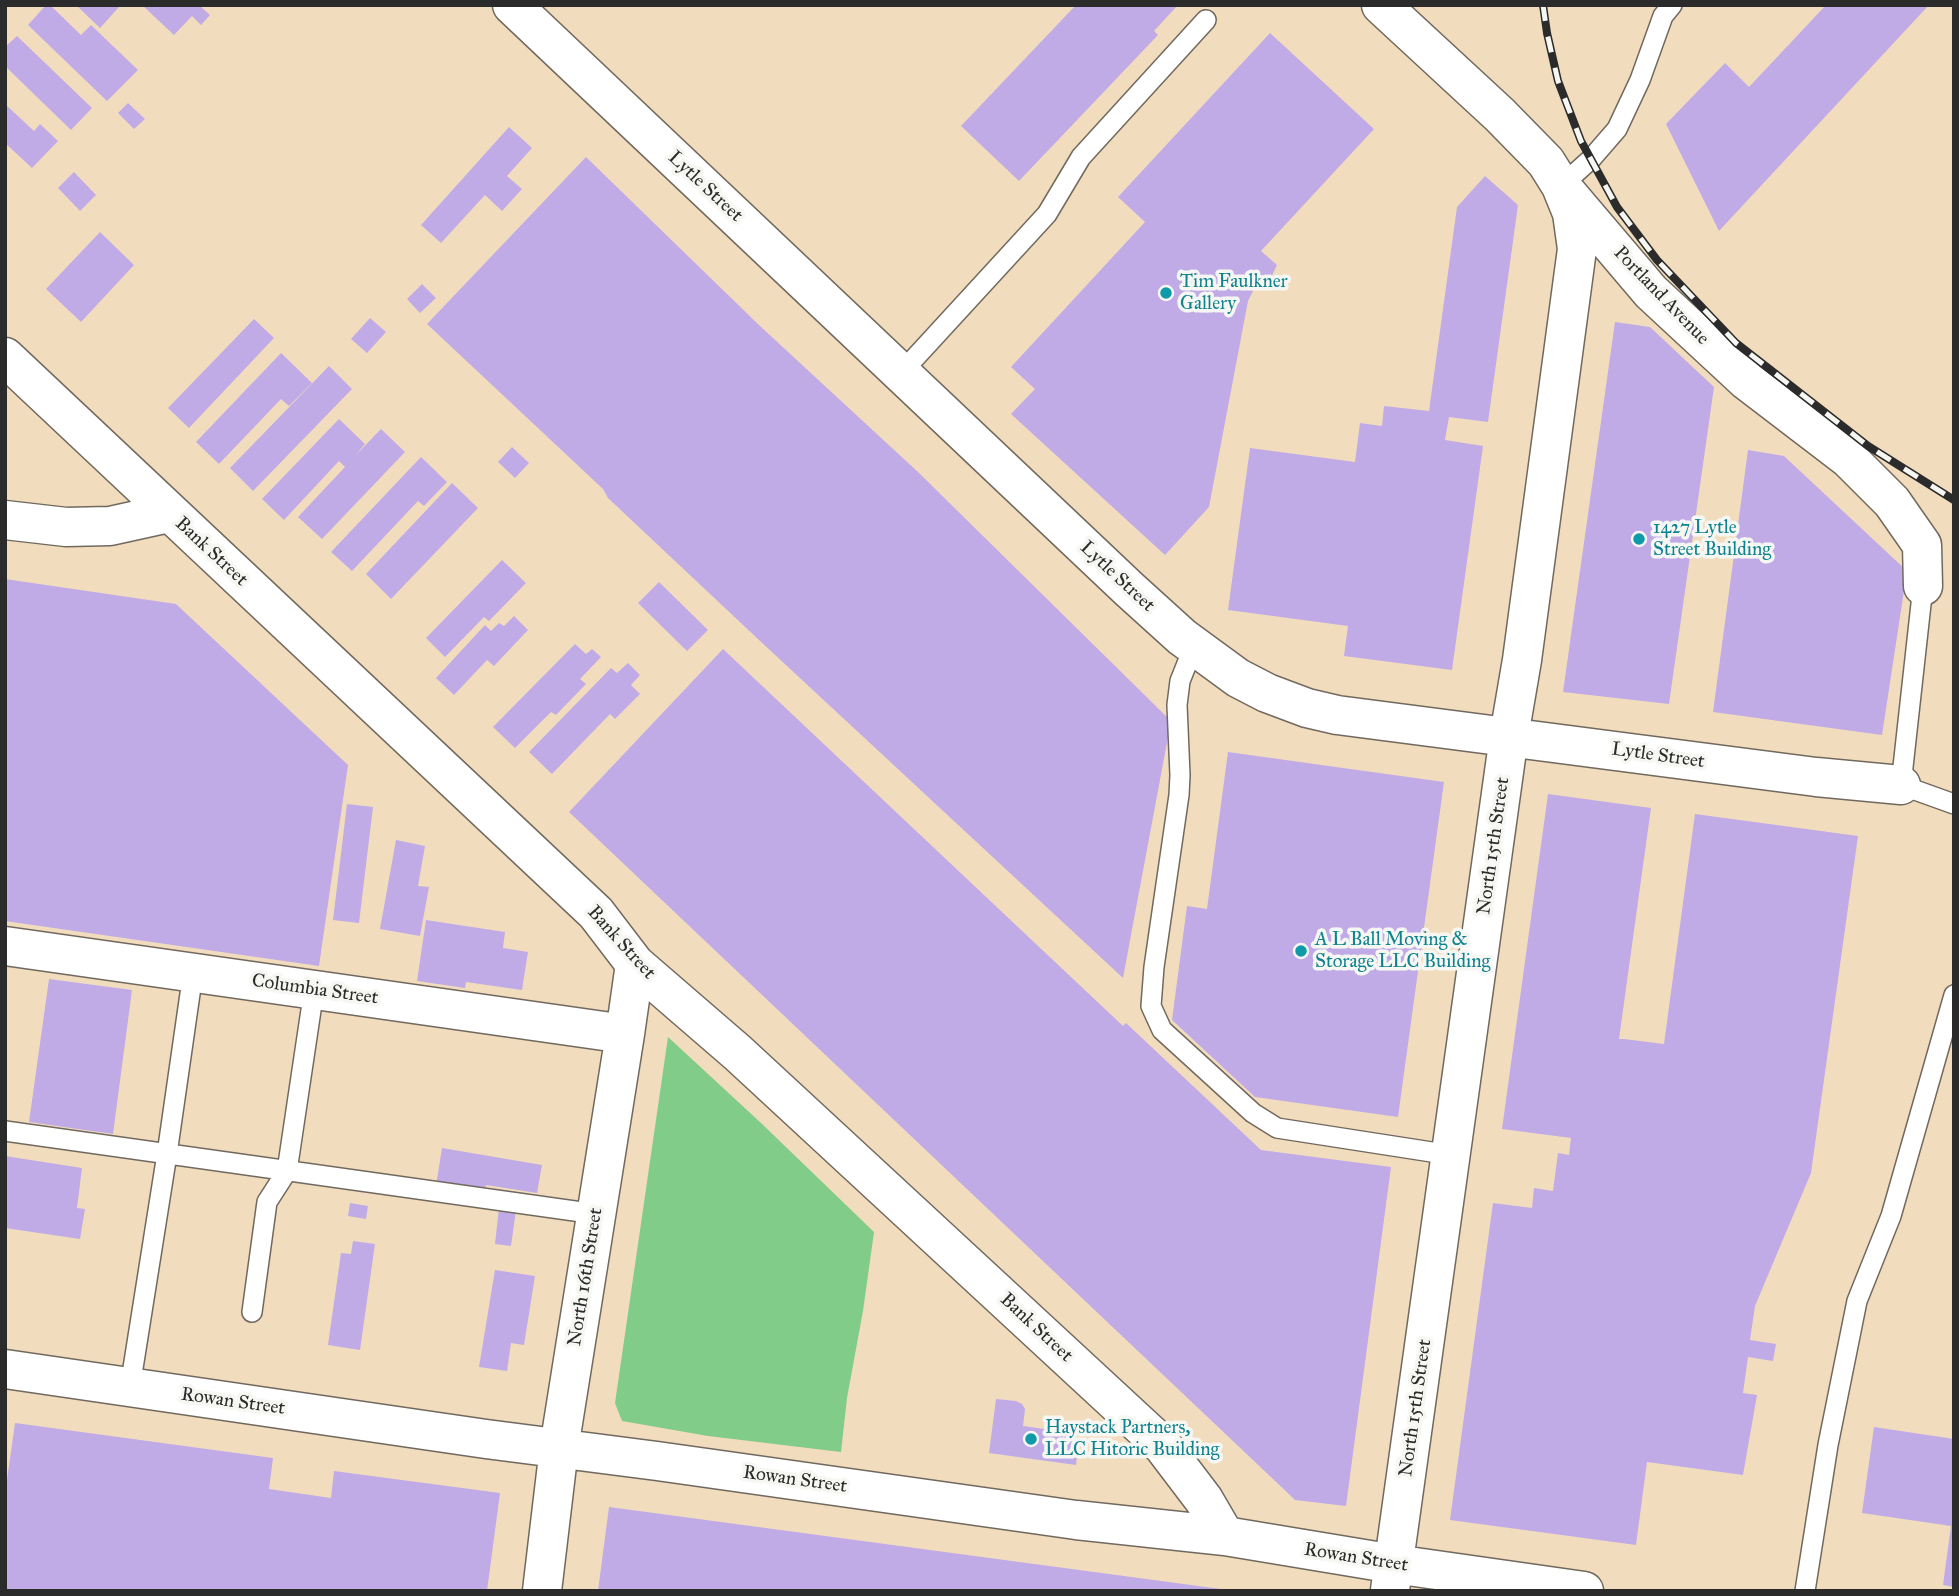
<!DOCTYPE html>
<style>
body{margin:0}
#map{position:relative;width:1959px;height:1596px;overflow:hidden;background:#f2dcbe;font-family:"IM FELL Great Primer",serif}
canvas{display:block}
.frame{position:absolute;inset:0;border:7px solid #2b2b2b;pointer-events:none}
</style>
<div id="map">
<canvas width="1959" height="1596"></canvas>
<div class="frame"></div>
</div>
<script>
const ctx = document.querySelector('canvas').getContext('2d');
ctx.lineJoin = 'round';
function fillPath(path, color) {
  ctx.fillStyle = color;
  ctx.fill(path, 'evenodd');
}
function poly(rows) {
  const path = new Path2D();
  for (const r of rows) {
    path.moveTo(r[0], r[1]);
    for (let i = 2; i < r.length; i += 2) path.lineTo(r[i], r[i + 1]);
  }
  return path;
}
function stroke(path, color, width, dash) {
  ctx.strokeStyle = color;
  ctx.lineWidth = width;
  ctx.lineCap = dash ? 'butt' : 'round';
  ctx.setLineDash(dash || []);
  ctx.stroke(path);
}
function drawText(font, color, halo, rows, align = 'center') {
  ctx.font = font + ' "IM FELL Great Primer",serif';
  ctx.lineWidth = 7;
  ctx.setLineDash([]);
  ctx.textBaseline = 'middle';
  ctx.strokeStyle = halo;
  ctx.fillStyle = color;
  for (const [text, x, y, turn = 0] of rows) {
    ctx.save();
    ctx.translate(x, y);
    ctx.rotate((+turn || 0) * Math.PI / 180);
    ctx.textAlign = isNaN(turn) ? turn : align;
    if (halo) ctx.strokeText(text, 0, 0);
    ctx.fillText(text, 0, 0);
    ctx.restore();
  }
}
fillPath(poly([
 [668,1037,761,1123,874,1232,863,1311,847,1398,841,1452,708,1436,622,1421,615,1403]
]), '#81cc89');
fillPath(poly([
 [46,5,50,5,81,35,91,25,138,70,107,101,28,25],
 [76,5,118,5,119,7,100,28],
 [142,5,199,5,210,15,201,25,192,16,174,35],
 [1076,5,1178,5,1154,31,1158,35,1019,181,961,126],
 [1826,5,1929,5,1719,231,1666,124,1725,63,1749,87],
 [1270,33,1374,129,1261,251,1277,265,1268,284,1260,277,1248,301,1209,507,1165,555,1011,414,1035,389,1011,367,1145,222,1118,197],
 [17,36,92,108,71,130,5,66,5,47],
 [128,103,145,119,134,129,118,113],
 [5,104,34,131,40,124,58,141,32,168,5,143],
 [509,127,532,148,507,176,522,189,502,211,485,195,441,243,421,225],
 [586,157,760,326,918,472,1171,721,1123,978,759,640,608,498,603,489,427,324],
 [74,172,96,195,80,211,58,188],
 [1485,176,1518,205,1488,422,1449,417,1445,440,1483,446,1452,670,1344,656,1348,626,1228,610,1250,448,1355,462,1360,423,1382,426,1384,406,1429,411,1457,207],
 [100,232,134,265,81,322,46,289],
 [422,284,436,298,420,313,407,299],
 [370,318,386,332,367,353,351,339],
 [254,319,274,338,189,428,168,408],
 [1615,322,1650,327,1714,387,1669,704,1563,692],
 [281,353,312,383,289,406,281,399,219,464,196,442],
 [329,366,352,389,253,491,230,468],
 [339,419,365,444,354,457,381,429,405,452,322,539,298,517,345,467,339,461,284,520,262,499],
 [512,447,529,463,515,478,498,462],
 [1748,450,1784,456,1907,571,1882,735,1713,712],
 [421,457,447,482,424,506,418,501,352,571,331,552],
 [452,483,478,508,391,599,366,574],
 [502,560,526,583,489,621,484,617,445,657,426,638],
 [5,579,176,604,348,765,319,966,5,921],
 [659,582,708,630,687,651,638,603],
 [514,616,528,630,494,666,487,660,454,695,436,678,485,625,491,631,499,623,504,626],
 [575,644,586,654,592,649,601,657,580,679,586,684,556,715,551,712,515,748,493,727],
 [723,649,1123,1026,1126,1023,1261,1150,1391,1167,1346,1506,1295,1500,1292,1497,569,812],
 [628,663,640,675,631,685,640,694,615,719,610,714,552,774,529,752,611,668,617,673],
 [1228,752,1444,782,1398,1117,1255,1097,1172,1020,1187,906,1207,909],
 [1548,794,1651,808,1619,1039,1624,1039,1664,1044,1695,814,1858,836,1811,1173,1755,1306,1750,1340,1776,1344,1773,1361,1748,1357,1743,1393,1757,1395,1743,1475,1647,1462,1636,1545,1450,1520,1493,1203,1532,1208,1534,1188,1553,1191,1558,1153,1569,1155,1571,1138,1502,1129],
 [347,804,373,807,359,923,333,920],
 [396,840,425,846,418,886,429,887,420,936,380,929],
 [426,920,505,932,503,948,528,952,522,990,466,982,465,988,417,981],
 [49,979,132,990,113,1134,29,1122],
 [442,1148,542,1165,537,1193,486,1185,484,1194,436,1186],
 [5,1156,82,1168,77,1208,85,1209,80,1239,5,1228],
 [350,1203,368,1206,366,1219,348,1216],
 [499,1208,516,1210,511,1246,495,1244],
 [353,1241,375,1244,360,1350,328,1345,341,1253,351,1254],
 [495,1270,535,1276,524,1345,511,1343,507,1371,479,1367],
 [996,1399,1016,1401,1022,1404,1025,1409,1023,1426,1066,1432,1078,1446,1076,1465,989,1453],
 [15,1423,273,1458,269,1489,331,1498,334,1471,500,1493,487,1591,5,1591,5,1494],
 [1874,1427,1954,1439,1954,1587,1943,1585,1951,1526,1862,1513],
 [609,1507,1221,1589,1221,1591,598,1591]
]), '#c0abe7');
const service = poly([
 [1561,186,1591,159,1617,129,1640,80,1663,16,1672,5],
 [901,373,1047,214,1081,157,1206,20],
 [1923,586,1901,785,1954,804],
 [1194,646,1180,681,1177,705,1180,775,1179,795,1154,967,1151,1006,1162,1030,1253,1113,1277,1128,1451,1155],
 [5,1131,596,1214],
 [252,1312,267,1202,287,1171,314,990],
 [130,1387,167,1154,193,973],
 [1805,1591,1828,1445,1857,1301,1891,1216,1954,995]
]);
const minor = poly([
 [512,5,1129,589,1182,637,1238,678,1267,693,1307,708,1337,715,1816,777,1901,785],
 [1381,5,1500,115,1546,162,1561,186,1651,292,1747,381,1849,459,1892,502,1922,545,1923,586],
 [5,357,596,913,635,964,738,1053,1163,1446,1204,1500,1225,1536],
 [5,520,66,527,110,526,169,513],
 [5,946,625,1034],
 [5,1369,486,1439,657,1461,1076,1520,1225,1536,1394,1564,1584,1591],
 [1390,1590,1509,736,1522,660,1577,249,1572,213,1561,186],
 [542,1591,559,1448,625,1034,635,964]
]);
stroke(service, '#71695e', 22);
stroke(minor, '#71695e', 41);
stroke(service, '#fff', 19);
stroke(minor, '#fff', 38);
const rail = poly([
 [1543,5,1547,33,1558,81,1581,141,1617,207,1657,260,1736,343,1868,446,1954,500]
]);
stroke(rail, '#2b2b2b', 8);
stroke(rail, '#f6f6f2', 5, [16]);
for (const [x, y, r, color] of [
 [1166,293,7,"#0f9aa8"],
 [1639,539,7,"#0f9aa8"],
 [1301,951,7,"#0f9aa8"],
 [1031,1439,7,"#0f9aa8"]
]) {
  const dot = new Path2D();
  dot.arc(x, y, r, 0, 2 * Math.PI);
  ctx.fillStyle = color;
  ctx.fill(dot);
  stroke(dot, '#f6f6f2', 2.5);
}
drawText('19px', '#2b2b2b', '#f6f6f2', [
 ["Lytle Street",705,187,43],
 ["Portland Avenue",1661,296,46],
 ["Bank Street",211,552,43],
 ["Lytle Street",1117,577,43],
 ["Lytle Street",1658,756,8],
 ["North 15th Street",1494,846,-82],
 ["Bank Street",621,943,48],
 ["Columbia Street",315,990,8],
 ["North 16th Street",586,1277,-81],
 ["Bank Street",1036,1328,43],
 ["Rowan Street",233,1402,8],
 ["North 15th Street",1416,1408,-82],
 ["Rowan Street",795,1480,8],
 ["Rowan Street",1356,1558,9]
]);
drawText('19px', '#0d838f', '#f6f6f2', [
 ["Tim Faulkner",1180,282],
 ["Gallery",1180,304],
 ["1427 Lytle",1653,528],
 ["Street Building",1653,550],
 ["A L Ball Moving &",1315,940],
 ["Storage LLC Building",1315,962],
 ["Haystack Partners,",1045,1428],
 ["LLC Hitoric Building",1045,1450]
], 'left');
</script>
